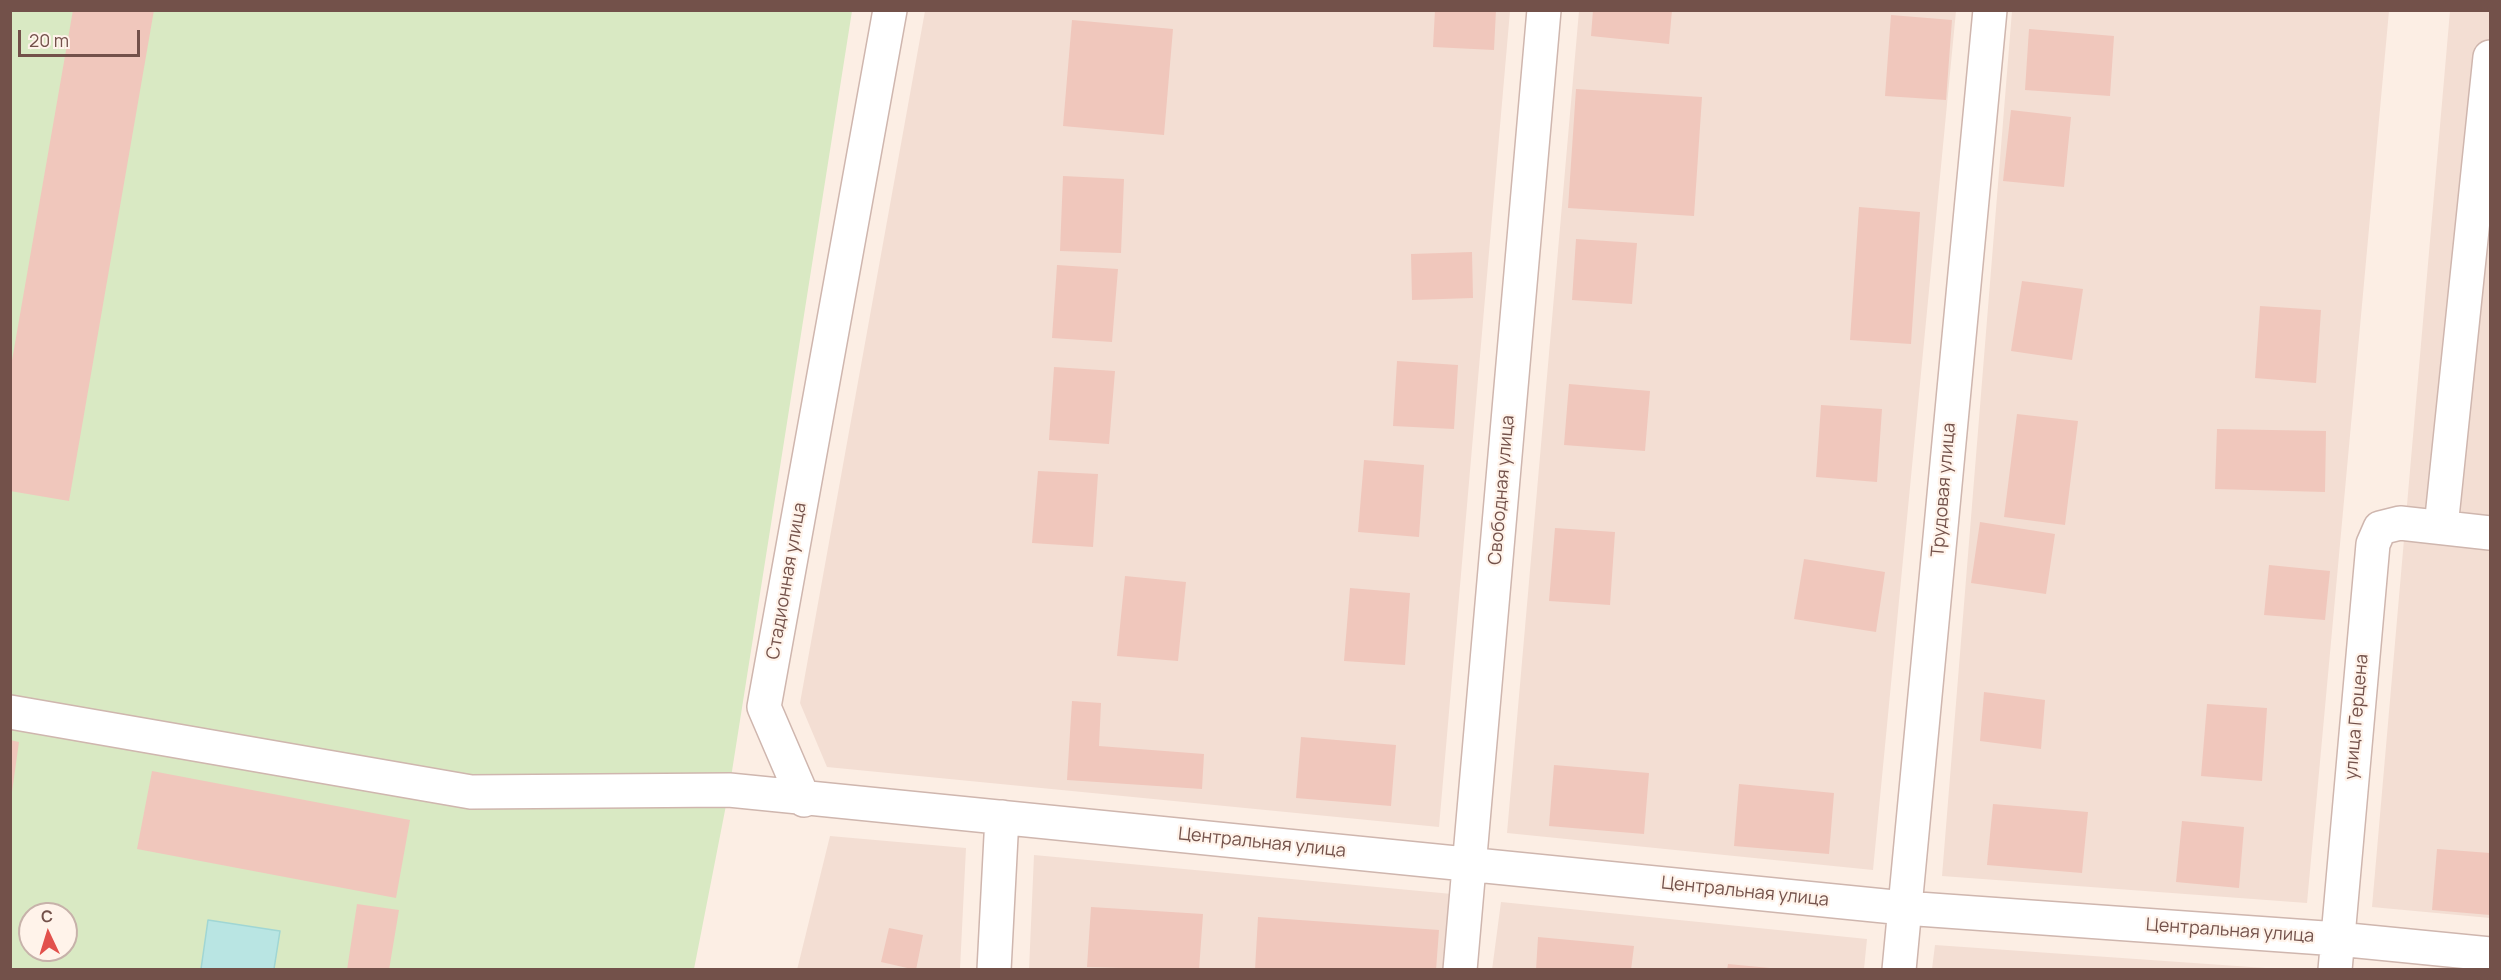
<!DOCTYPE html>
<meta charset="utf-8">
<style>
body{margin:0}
#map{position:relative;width:2501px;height:980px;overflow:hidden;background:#fceee4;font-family:Manrope,sans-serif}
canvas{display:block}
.frame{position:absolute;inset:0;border:12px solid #73514a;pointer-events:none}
.north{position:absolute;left:18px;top:902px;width:60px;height:60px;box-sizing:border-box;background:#fff3ea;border:2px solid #c7b2aa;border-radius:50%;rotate:356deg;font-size:16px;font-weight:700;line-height:24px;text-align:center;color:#73514a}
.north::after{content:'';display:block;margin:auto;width:21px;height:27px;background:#e2514c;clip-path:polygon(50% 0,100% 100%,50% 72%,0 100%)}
.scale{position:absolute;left:18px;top:30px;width:122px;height:27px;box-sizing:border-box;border:3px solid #73514a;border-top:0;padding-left:8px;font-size:18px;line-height:21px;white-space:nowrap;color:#73514a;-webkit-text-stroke:4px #fff3ea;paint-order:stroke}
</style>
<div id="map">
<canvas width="2501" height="980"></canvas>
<div class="frame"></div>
<div class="north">С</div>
<div class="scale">20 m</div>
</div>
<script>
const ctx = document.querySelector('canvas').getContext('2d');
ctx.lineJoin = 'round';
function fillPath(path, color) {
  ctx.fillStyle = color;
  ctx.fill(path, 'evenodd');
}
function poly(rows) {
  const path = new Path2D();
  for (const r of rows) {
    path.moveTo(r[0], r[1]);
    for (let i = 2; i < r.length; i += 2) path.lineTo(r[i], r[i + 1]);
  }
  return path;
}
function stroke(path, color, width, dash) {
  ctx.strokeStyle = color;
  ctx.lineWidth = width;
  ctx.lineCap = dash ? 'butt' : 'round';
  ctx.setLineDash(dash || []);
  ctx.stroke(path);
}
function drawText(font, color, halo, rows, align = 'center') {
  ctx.font = font + ' Manrope,sans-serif';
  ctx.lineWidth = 4.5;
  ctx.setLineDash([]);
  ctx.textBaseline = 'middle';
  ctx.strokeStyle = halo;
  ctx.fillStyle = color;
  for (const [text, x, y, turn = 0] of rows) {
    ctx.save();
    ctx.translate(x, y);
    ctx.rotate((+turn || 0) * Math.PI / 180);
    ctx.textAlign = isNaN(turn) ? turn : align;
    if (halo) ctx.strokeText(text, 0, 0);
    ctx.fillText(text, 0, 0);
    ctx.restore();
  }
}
fillPath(poly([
 [925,11,1510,11,1439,827,827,767,800,703],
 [1579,11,1956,11,1873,870,1507,833],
 [2012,11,2389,11,2307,903,1942,876],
 [2450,11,2490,11,2490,918,2372,907],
 [830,836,966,848,960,969,797,970],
 [1034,855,1452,894,1444,969,1029,970],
 [1501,902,1867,939,1864,969,1492,970],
 [1935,945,2280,969,1932,969]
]), '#f3ded3');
fillPath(poly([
 [10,11,852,11,729,790,694,969,11,969],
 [30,914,66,914,66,950,30,950]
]), '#d9e9c3');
const water = poly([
 [208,920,280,931,274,969,201,969,208,920]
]);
fillPath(water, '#b9e5e3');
stroke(water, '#a0d6d4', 1.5);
fillPath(poly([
 [73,10,154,10,69,501,10,491,10,372],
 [1435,10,1496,10,1494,50,1433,47],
 [1593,10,1672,10,1669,44,1591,36],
 [1891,15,1952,20,1946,100,1885,96],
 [1072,20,1173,29,1164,135,1063,126],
 [2029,29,2114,36,2110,96,2025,90],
 [1576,89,1702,97,1694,216,1568,208],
 [2011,110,2071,117,2064,187,2003,181],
 [1063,176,1124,179,1121,253,1060,251],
 [1859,207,1920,212,1911,344,1850,340],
 [1576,239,1637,243,1632,304,1572,300],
 [1472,252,1473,298,1412,300,1411,254],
 [1057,265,1118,269,1112,342,1052,338],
 [2022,281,2083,289,2072,360,2011,351],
 [2260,306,2321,310,2316,383,2255,378],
 [1397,361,1458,365,1454,429,1393,426],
 [1054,367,1115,371,1109,444,1049,440],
 [1569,384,1650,391,1645,451,1564,445],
 [1821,405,1882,409,1877,482,1816,477],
 [2017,414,2078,421,2065,525,2004,517],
 [2217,429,2326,431,2325,492,2215,489],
 [1364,460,1424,465,1419,537,1358,532],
 [1038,471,1098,474,1093,547,1032,543],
 [1980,522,2055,534,2046,594,1971,583],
 [1555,528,1615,532,1610,605,1549,601],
 [1804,559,1885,572,1876,632,1794,619],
 [2269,565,2330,571,2325,620,2264,615],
 [1125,576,1186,582,1178,661,1117,656],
 [1350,588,1410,593,1405,665,1344,661],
 [1984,692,2045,700,2041,749,1980,741],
 [1072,701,1101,703,1099,746,1204,754,1202,789,1067,780],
 [2207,704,2267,708,2262,781,2201,776],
 [1301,737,1396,745,1391,806,1296,798],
 [10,740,19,742,12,792,10,792],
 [1554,765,1649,773,1644,834,1549,826],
 [152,771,410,820,396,898,137,849],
 [1739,784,1834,793,1829,854,1734,846],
 [1993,804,2088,812,2082,873,1987,865],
 [2182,821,2244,827,2239,888,2176,882],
 [2437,849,2490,853,2490,915,2432,910],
 [357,904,399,910,389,970,347,970],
 [1091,907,1203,914,1199,970,1087,967],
 [1258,917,1439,930,1436,970,1255,970],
 [889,928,923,935,916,970,881,962],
 [1538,937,1634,946,1631,970,1536,970],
 [1728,964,1770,968,1770,970,1727,970]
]), '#f0c7bc');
const minor = poly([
 [2441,527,2490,57],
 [10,712,471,792,729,790,1904,908,2338,939,2490,954],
 [804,800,764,707,890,10],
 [994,970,1002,817],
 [1460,970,1544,10],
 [1899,970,1990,10],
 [2335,970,2373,544,2380,528,2400,523,2490,533]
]);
stroke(minor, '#cfb6ae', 36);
stroke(minor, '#fff', 33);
drawText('18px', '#73514a', '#fff3ea', [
 ["Свободная улица",1502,490,-85],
 ["Трудовая улица",1944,490,-85],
 ["Стадионная улица",787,581,-80],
 ["улица Герцена",2357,717,-85],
 ["Центральная улица",1262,843,6],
 ["Центральная улица",1745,892,6],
 ["Центральная улица",2230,931,4]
]);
</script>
